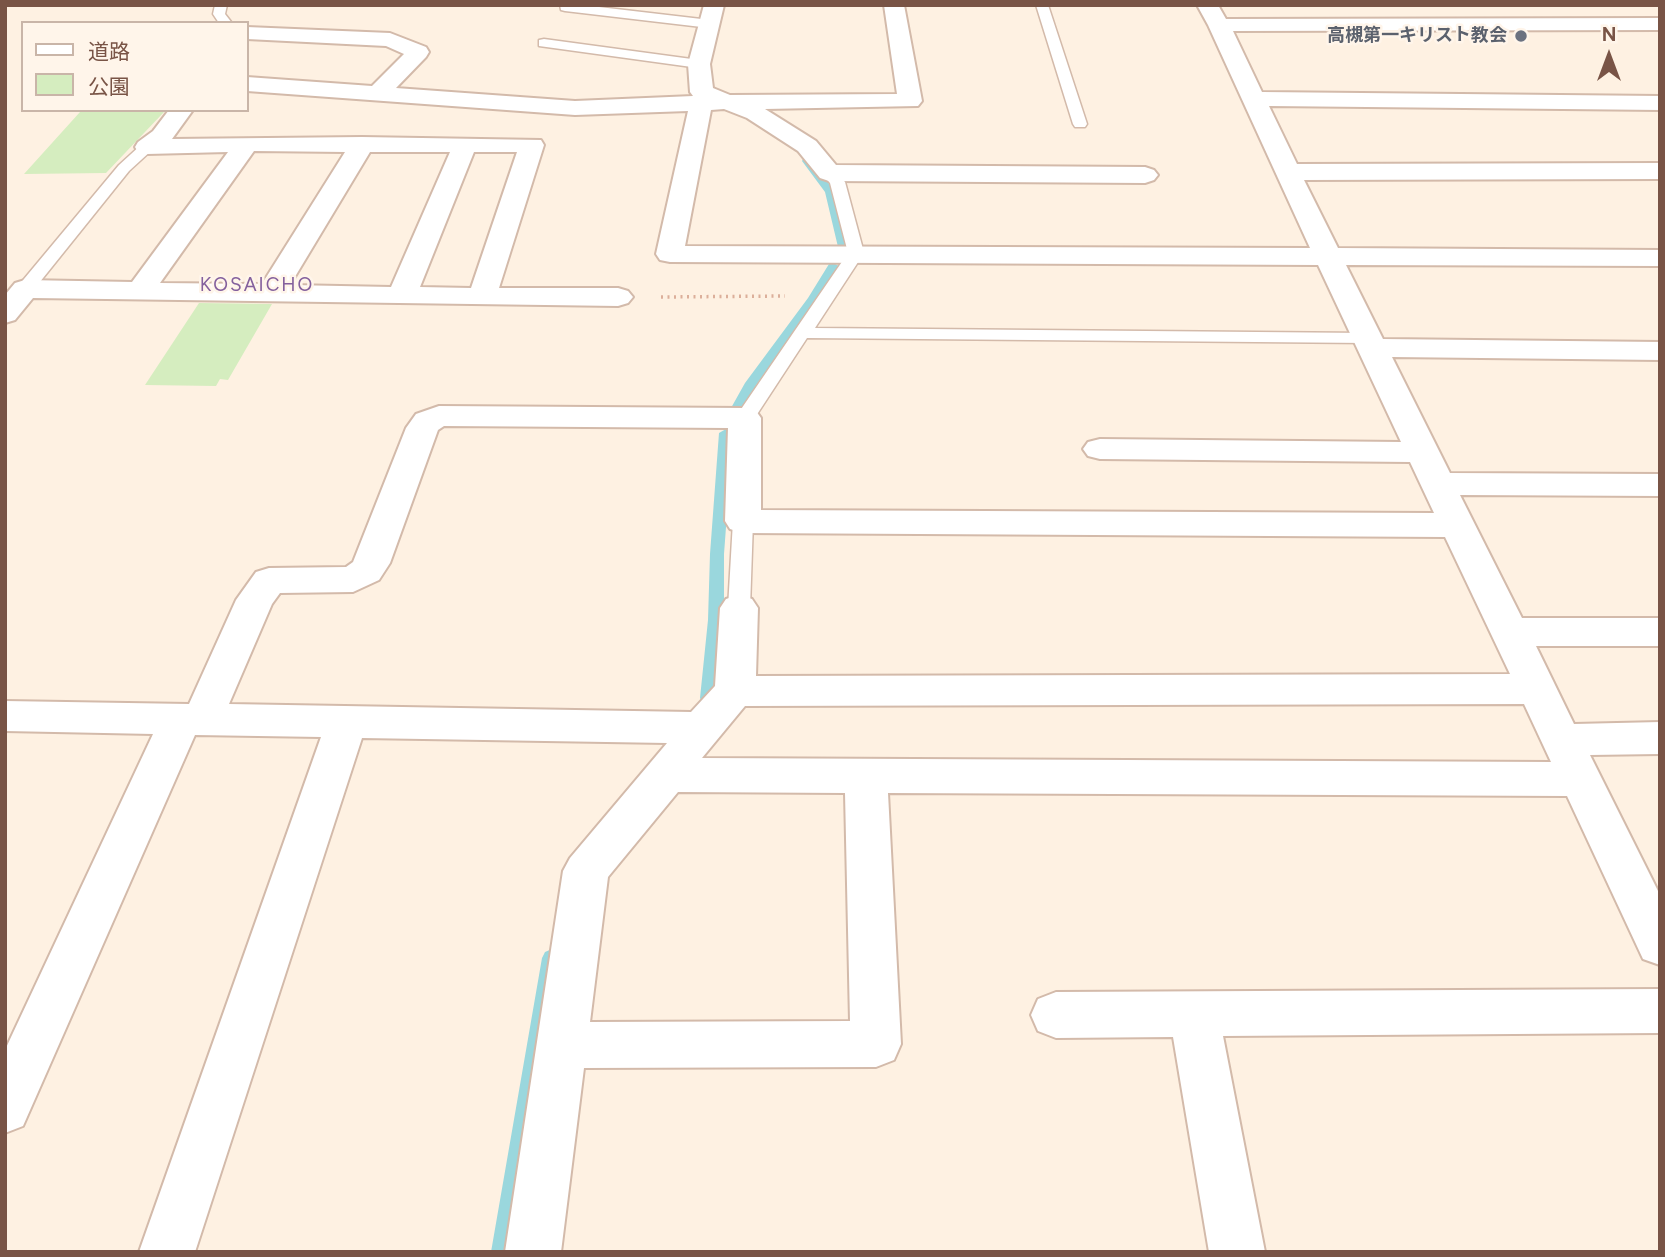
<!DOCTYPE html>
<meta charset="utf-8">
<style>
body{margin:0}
#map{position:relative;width:1665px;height:1257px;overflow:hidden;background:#fef1e2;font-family:Figtree,"Noto Sans JP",sans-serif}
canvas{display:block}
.frame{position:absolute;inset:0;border:7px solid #795446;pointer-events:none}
.legend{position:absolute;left:21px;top:21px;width:228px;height:91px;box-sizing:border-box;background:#fff5ea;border:2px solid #c9b5a8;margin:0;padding:9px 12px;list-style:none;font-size:21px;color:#795446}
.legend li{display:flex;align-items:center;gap:14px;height:35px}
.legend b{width:35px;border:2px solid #c9b5a8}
.north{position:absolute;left:1574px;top:21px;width:70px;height:70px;-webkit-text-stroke:5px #fff5ea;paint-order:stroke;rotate:0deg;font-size:19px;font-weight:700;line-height:28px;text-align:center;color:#795446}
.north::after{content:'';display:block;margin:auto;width:24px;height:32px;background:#795446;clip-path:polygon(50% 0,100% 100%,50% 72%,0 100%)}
</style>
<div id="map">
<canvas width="1665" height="1257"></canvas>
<div class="frame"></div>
<ul class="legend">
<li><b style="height:9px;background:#fff"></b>道路</li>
<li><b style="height:19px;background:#d5edbf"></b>公園</li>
</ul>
<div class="north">N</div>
</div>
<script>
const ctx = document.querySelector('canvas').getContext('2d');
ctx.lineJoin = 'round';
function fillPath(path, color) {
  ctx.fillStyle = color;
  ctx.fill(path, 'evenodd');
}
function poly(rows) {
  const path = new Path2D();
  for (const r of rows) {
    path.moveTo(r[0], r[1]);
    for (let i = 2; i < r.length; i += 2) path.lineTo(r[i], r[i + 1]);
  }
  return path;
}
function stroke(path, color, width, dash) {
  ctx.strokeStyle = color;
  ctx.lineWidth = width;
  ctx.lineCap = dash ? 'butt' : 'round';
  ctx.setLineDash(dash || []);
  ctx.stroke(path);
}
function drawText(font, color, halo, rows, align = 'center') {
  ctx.font = font + ' Figtree,"Noto Sans JP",sans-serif';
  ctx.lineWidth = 5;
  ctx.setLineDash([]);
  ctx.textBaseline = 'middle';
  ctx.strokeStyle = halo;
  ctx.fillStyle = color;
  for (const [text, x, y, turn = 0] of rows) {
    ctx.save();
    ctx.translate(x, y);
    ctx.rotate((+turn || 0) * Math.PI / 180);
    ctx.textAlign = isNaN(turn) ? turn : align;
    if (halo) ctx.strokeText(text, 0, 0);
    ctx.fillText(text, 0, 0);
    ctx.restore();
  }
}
fillPath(poly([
 [80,112,164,112,106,173,24,174],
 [199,303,272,304,228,380,220,379,216,386,145,385]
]), '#d5edbf');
fillPath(poly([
 [803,159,811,159,835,192,850,247,848,249,838,247,825,192,802,161,803,159],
 [833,263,839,266,819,299,757,384,743,411,733,411,731,408,745,383,808,298,829,264,833,263],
 [726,429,733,433,724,554,724,620,716,698,714,702,708,704,702,702,700,698,708,620,710,554,719,433,726,429],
 [552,949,559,952,562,958,514,1252,491,1252,542,958,545,952,552,949]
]), '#9ad7dd');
const service = poly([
 [215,5,227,5,225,14,232,23,219,23,213,14,215,5],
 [560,5,582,5,710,20,716,24,710,28,565,11,561,10,560,5],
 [1036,5,1048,5,1087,124,1085,127,1075,127,1073,124,1036,5],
 [544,39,699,60,706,64,699,68,539,46,539,40,544,39],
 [147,143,152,144,154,147,152,150,129,171,31,293,19,293,16,289,19,285,119,165,142,144,147,143],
 [829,168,834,170,845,182,864,253,815,328,1367,333,1376,338,1367,343,807,338,752,422,738,422,735,418,848,253,830,183,821,173,829,168],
 [743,514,750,516,753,521,750,608,747,614,739,616,731,614,728,608,733,521,736,516,743,514]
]);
const minor = poly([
 [704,5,724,5,710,64,713,88,730,95,897,94,884,5,904,5,922,101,918,106,765,109,816,141,836,165,1145,167,1154,170,1158,175,1154,180,1145,183,829,181,820,178,798,151,747,118,724,109,711,110,685,246,1310,248,1208,25,1197,5,1218,5,1226,19,1660,18,1660,30,1233,31,1262,92,1660,96,1660,110,1269,106,1297,164,1660,163,1660,179,1304,180,1338,248,1660,250,1660,266,1346,265,1383,339,1660,342,1660,360,1392,357,1450,473,1660,474,1660,496,1460,495,1522,618,1660,618,1660,646,1536,646,1574,724,1660,722,1660,754,1590,755,1660,895,1660,965,1643,959,1567,796,888,793,901,1044,894,1060,876,1067,584,1068,561,1252,505,1252,563,871,570,858,667,743,362,738,195,1252,139,1252,321,737,195,735,23,1126,5,1133,5,1050,153,734,5,731,5,701,189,704,236,600,256,572,269,568,346,567,353,562,406,428,416,414,439,406,745,408,756,411,761,418,761,510,1434,513,1410,462,1100,459,1088,456,1083,449,1088,442,1100,439,1401,442,1318,265,670,262,660,260,656,254,688,111,575,115,247,91,247,77,372,86,404,54,386,46,247,39,247,27,390,33,426,47,429,52,426,57,396,88,575,101,693,96,690,92,688,64,704,5],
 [444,426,728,428,725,521,730,529,743,533,1445,537,1510,674,756,676,758,608,752,599,739,595,726,599,720,608,715,686,691,712,229,704,272,604,280,593,353,592,379,580,390,563,438,430,444,426],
 [1524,704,1551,762,702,758,745,706,1524,704],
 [678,792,845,793,850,1021,590,1022,608,877,678,792],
 [169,110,193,110,172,139,362,137,541,140,544,145,499,288,618,288,628,291,633,297,628,303,618,306,33,298,15,320,5,323,5,295,15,283,25,280,132,282,228,152,147,154,138,152,135,147,138,142,153,131,169,110],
 [254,151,345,152,262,284,160,283,254,151],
 [370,152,450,152,391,287,290,285,370,152],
 [474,152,517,152,471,288,420,287,474,152],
 [1660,989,1660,1033,1223,1036,1265,1252,1209,1252,1173,1037,1056,1038,1038,1031,1031,1015,1038,999,1056,992,1660,989]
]);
stroke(service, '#d3baaa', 3);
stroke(minor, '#d3baaa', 4);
stroke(poly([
 [661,297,785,296]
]), '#dcaf9a', 3.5, [2, 4.5]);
fillPath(service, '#fff');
fillPath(minor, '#fff');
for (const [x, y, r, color] of [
 [1521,36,7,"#6b7280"]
]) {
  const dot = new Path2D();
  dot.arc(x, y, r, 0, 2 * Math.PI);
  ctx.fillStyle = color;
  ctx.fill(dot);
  stroke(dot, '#fff5ea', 2.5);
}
drawText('bold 18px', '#5b616d', '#fff5ea', [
 ["高槻第一キリスト教会",1507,36]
], 'right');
ctx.letterSpacing = '2px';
drawText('19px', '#84609d', '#fff5ea', [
 ["KOSAICHO",257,285]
]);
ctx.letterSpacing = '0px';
</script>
